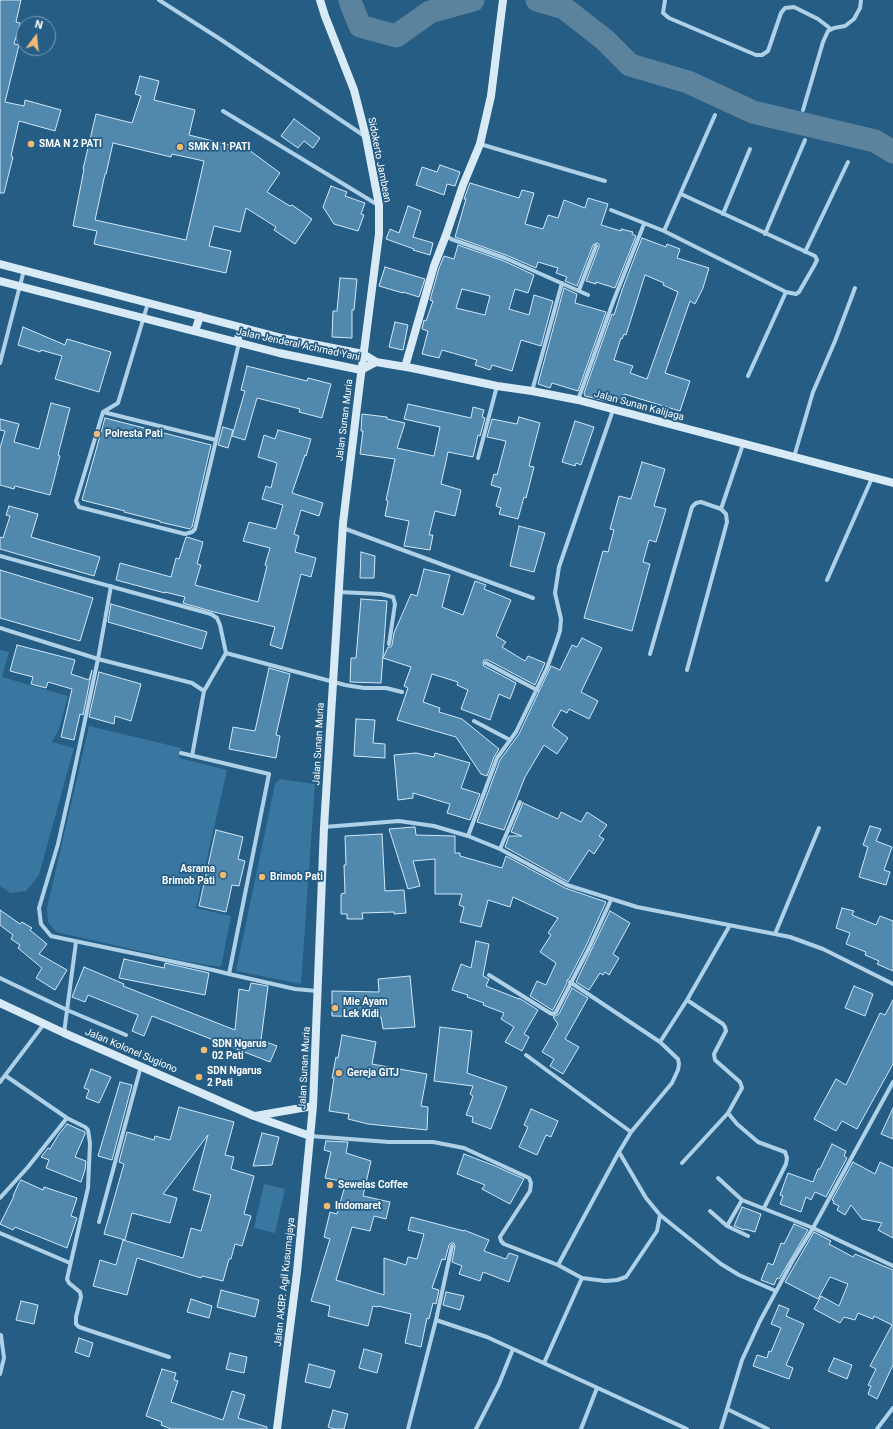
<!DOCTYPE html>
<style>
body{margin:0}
#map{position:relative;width:893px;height:1429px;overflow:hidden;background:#255d85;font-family:Roboto,sans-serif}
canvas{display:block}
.north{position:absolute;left:16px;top:16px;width:40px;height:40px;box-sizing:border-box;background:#255d85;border:1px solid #7c9eb6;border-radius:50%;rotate:15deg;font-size:11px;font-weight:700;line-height:16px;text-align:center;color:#fff}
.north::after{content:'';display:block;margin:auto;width:14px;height:18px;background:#f2ba72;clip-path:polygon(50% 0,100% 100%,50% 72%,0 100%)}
</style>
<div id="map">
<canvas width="893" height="1429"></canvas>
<div class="north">N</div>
</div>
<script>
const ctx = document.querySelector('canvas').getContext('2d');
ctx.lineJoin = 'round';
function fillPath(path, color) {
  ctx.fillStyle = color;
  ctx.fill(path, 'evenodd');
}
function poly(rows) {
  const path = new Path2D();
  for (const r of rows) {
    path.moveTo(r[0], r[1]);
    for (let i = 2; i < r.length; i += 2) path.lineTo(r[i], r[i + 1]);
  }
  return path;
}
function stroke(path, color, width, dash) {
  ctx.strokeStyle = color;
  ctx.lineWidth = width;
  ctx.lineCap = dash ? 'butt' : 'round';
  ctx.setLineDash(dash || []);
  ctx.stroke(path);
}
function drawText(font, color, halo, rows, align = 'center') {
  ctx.font = font + ' Roboto,sans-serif';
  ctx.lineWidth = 3.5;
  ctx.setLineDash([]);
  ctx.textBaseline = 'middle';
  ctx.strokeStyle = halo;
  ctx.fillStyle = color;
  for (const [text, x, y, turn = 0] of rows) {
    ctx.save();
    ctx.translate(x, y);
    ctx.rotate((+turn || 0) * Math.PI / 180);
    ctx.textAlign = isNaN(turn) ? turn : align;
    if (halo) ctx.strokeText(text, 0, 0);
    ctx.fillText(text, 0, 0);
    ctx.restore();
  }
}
fillPath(poly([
 [0,650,9,652,2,677,68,696,59,729,52,742,74,748,39,875,26,891,10,893,0,886],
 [89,726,181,748,179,758,227,770,196,908,231,916,221,967,184,961,56,932,48,922,47,908],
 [280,779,315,784,301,984,236,971,275,784],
 [264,1184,285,1189,275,1233,254,1228]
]), '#3977a1');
stroke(poly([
 [350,0,351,4,360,26,396,36,430,12,473,0],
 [537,0,564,8,605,40,630,65,688,82,753,112,875,141,893,152]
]), '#5c839e', 23);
const building = poly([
 [0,0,21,0,16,22,20,23,14,44,19,45,5,102,24,106,25,100,61,110,55,131,19,121,11,156,13,157,4,193,0,193,0,0],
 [140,76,159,81,154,100,195,110,189,135,249,150,280,173,267,192,290,206,292,205,312,219,295,244,274,230,276,227,246,208,240,232,214,226,209,246,231,251,226,273,94,244,97,231,73,226,84,169,83,169,96,114,132,123,141,96,135,94,140,76],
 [113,143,171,157,172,154,204,161,186,240,95,220,105,174,106,174,113,143],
 [294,119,320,138,313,148,304,141,298,148,281,136,294,119],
 [440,165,460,172,455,186,447,184,444,195,416,185,422,167,437,172,440,165],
 [470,183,519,198,522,190,534,193,525,224,543,229,548,215,558,218,564,200,585,208,588,198,608,204,601,225,621,231,621,229,633,232,632,234,636,236,615,288,596,282,596,284,586,281,599,247,599,244,597,243,593,245,577,286,565,281,567,277,556,273,558,268,538,262,536,268,506,255,455,237,466,199,464,199,470,183],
 [331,186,347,192,345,196,365,203,361,214,364,215,358,231,334,224,323,207,331,186],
 [408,206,421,211,413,237,433,243,430,255,413,250,414,249,386,239,390,229,399,233,408,206],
 [642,238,666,247,667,244,680,249,677,258,709,268,703,288,695,304,690,301,665,373,690,381,680,411,624,394,623,399,607,396,606,401,585,396,584,393,612,314,614,315,622,290,642,238],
 [645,275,664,283,663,285,678,292,647,379,630,373,633,366,614,360,621,338,622,339,624,334,626,335,645,275],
 [458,245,504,261,534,275,528,293,515,289,509,309,529,315,534,295,553,301,541,346,521,340,512,371,492,365,490,370,475,365,477,360,442,350,439,358,422,354,428,331,422,329,424,320,426,321,433,301,430,300,439,268,444,256,454,259,458,245],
 [462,289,490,296,485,315,456,308,462,289],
 [385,267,425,279,419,297,403,292,403,293,379,286,385,267],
 [340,278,357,279,354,310,352,310,352,338,332,337,333,311,337,311,340,278],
 [564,288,577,294,575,303,606,312,578,391,552,383,550,388,538,384,564,288],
 [395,322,408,325,403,350,389,347,395,322],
 [23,327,65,345,67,339,111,352,99,392,55,379,62,356,41,350,40,352,18,345,23,327],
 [247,366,307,381,308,378,331,384,322,418,299,412,300,409,257,398,245,440,232,436,245,391,241,390,247,366],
 [51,403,70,408,58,455,60,456,50,495,15,486,14,489,0,485,0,448,5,431,0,430,0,419,19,424,14,442,39,449,51,403],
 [408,404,471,418,473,407,484,410,482,417,485,418,480,436,478,435,473,457,448,452,441,484,461,490,455,516,435,511,429,535,433,535,430,550,404,546,409,521,385,516,388,501,386,500,395,459,360,454,363,431,361,431,362,414,387,417,387,419,405,423,397,448,434,456,440,427,404,419,408,404],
 [519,417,540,423,529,466,534,467,526,498,524,497,518,519,499,514,501,508,496,506,501,488,491,485,494,474,497,475,506,441,487,437,492,419,517,424,519,417],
 [105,418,211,445,192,527,190,529,160,522,160,521,124,512,125,511,82,500,105,418],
 [575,421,594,427,581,465,576,463,575,466,562,462,575,421],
 [223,427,233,430,228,448,218,445,223,427],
 [278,430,311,439,306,456,305,455,292,493,323,503,319,516,301,510,294,534,299,536,295,552,316,558,311,577,301,574,282,649,270,645,275,627,214,612,183,603,185,597,165,592,165,593,116,580,120,563,171,577,176,558,179,559,186,537,187,537,203,542,197,564,201,565,195,585,258,602,267,566,265,565,270,548,243,541,249,522,276,529,283,505,262,499,266,486,271,488,277,463,258,457,264,435,275,439,278,430],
 [642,462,665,469,654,506,666,509,656,542,649,540,643,562,650,564,632,631,584,618,603,551,608,552,614,530,610,529,619,496,631,499,642,462],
 [9,506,38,514,31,537,100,557,94,576,0,549,0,537,3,538,10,516,6,515,9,506],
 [519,526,545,533,534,572,510,566,519,526],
 [361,552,375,556,374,578,360,578,361,552],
 [424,569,450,575,442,607,463,615,475,581,486,585,484,589,511,600,496,636,506,642,502,647,525,661,528,656,545,663,535,685,488,660,484,660,483,663,484,666,516,683,510,699,499,694,490,720,461,709,468,690,457,685,458,682,432,674,423,702,440,708,439,712,462,719,499,749,494,757,487,776,481,774,456,737,397,720,408,688,404,686,411,667,383,658,388,647,391,647,392,645,394,633,411,594,417,596,424,569],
 [0,570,93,598,80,641,0,618,0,570],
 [361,599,387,601,381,683,350,682,351,658,356,658,361,599],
 [111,604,207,632,202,649,108,622,111,604],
 [582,638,602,648,581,692,598,701,589,719,569,709,567,713,561,710,552,726,568,738,557,754,544,745,525,777,504,830,477,822,500,760,519,734,551,666,560,670,572,645,577,647,582,638],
 [17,645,75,660,71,674,89,680,92,670,83,715,80,714,74,740,61,737,72,689,48,682,46,688,31,684,33,677,10,671,17,645],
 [269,668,290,674,276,735,280,736,276,758,229,749,233,727,255,731,269,668],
 [99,672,141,684,131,721,115,716,114,724,89,717,99,672],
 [356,719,375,720,373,743,385,744,385,758,354,756,356,719],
 [416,753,434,757,435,753,470,763,461,788,480,794,470,820,447,813,450,804,413,793,413,798,398,800,394,755,416,753],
 [523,803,558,819,561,812,581,822,587,812,607,825,599,836,604,839,594,854,589,850,568,882,505,847,509,836,522,836,511,832,523,803],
 [870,826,881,829,876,841,892,847,884,870,890,872,886,885,859,877,868,847,863,845,870,826],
 [414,827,415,827,416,835,455,836,455,853,460,853,460,856,502,868,506,856,565,888,606,902,586,946,569,979,567,980,567,983,553,1010,552,1010,530,996,537,981,546,985,556,963,540,952,551,935,548,933,558,918,513,897,510,907,488,900,481,927,460,922,464,907,459,905,462,894,435,894,435,859,413,861,420,886,408,889,389,829,414,827],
 [216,830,243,837,238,859,245,861,239,886,232,885,226,912,199,906,216,830],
 [382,834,385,891,404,890,406,913,394,914,394,912,362,913,363,919,347,919,347,914,341,914,341,894,345,893,344,865,346,865,345,836,382,834],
 [842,908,854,911,852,915,876,925,880,916,893,921,893,971,877,964,879,961,865,955,866,952,846,944,850,933,836,928,842,908],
 [0,910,20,924,22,922,32,928,30,930,47,944,39,954,67,970,55,990,36,978,42,968,18,948,20,945,11,939,13,935,0,925,0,910],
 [610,911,630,923,613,954,619,958,609,975,605,972,603,975,600,973,589,990,576,982,610,911],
 [476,941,489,944,483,976,489,979,486,986,519,999,519,998,538,1010,524,1034,529,1037,522,1051,505,1042,514,1027,501,1019,504,1013,483,1005,484,1003,467,997,468,995,452,990,461,964,471,968,476,941],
 [124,959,164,968,165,963,209,973,205,995,119,978,124,959],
 [84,967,124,984,123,986,235,1030,239,989,249,991,251,983,268,986,261,1040,277,1046,270,1062,152,1016,144,1036,132,1031,138,1015,88,995,85,1002,72,997,84,967],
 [410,976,415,1027,383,1029,381,1017,332,1016,332,991,379,992,378,979,410,976],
 [854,986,873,994,865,1016,845,1008,854,986],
 [572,988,588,998,565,1039,579,1047,563,1074,550,1066,554,1059,542,1052,558,1024,553,1017,559,1014,572,988],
 [893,1000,893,1064,857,1129,842,1121,836,1131,814,1119,836,1079,846,1085,880,1013,885,1015,893,1000],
 [440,1027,472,1031,467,1073,507,1087,491,1129,472,1122,473,1117,466,1115,473,1096,470,1094,473,1086,434,1081,440,1027],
 [342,1035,376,1042,372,1064,427,1074,421,1106,428,1107,427,1130,368,1124,348,1119,349,1114,329,1111,334,1078,332,1078,336,1057,338,1058,342,1035],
 [91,1069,111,1077,99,1103,86,1098,89,1090,84,1088,91,1069],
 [120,1082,132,1085,112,1160,98,1156,120,1082],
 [179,1107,234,1122,225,1155,234,1157,231,1169,254,1176,244,1214,251,1216,242,1246,235,1244,231,1259,229,1259,223,1281,202,1276,201,1278,137,1258,127,1295,93,1286,100,1260,116,1265,123,1240,183,1258,191,1228,201,1231,211,1195,193,1190,208,1135,163,1194,177,1198,170,1223,132,1213,125,1240,104,1234,124,1164,119,1162,127,1132,154,1140,155,1136,170,1140,179,1107],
 [893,1108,893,1139,881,1134,893,1108],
 [531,1109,558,1121,551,1137,546,1135,537,1155,519,1147,528,1127,524,1125,531,1109],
 [67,1124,85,1132,85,1134,75,1157,86,1161,85,1170,81,1182,46,1168,49,1160,41,1157,48,1148,50,1149,59,1134,67,1124],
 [262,1133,279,1137,272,1165,253,1166,262,1133],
 [326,1141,348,1142,346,1153,371,1161,363,1196,390,1202,386,1219,374,1216,370,1231,352,1227,336,1280,384,1295,384,1258,406,1265,408,1257,417,1259,424,1234,408,1230,411,1217,464,1231,464,1230,489,1240,484,1251,506,1259,509,1253,518,1256,509,1282,483,1272,480,1281,459,1274,462,1266,452,1262,455,1246,454,1243,451,1243,449,1245,445,1260,442,1259,432,1288,439,1290,436,1304,433,1303,429,1319,427,1318,421,1347,405,1343,411,1314,378,1306,378,1307,373,1306,368,1326,328,1316,330,1306,311,1301,330,1239,324,1237,330,1212,337,1214,346,1182,325,1178,331,1152,324,1150,326,1141],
 [832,1144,846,1151,844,1156,847,1158,826,1197,815,1192,811,1200,806,1197,801,1212,780,1204,783,1196,780,1195,788,1173,813,1182,818,1169,820,1169,832,1144],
 [464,1154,495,1166,524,1179,510,1204,482,1189,485,1185,457,1174,464,1154],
 [853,1162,875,1174,880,1162,893,1168,893,1238,878,1230,882,1223,862,1219,851,1205,845,1215,837,1210,839,1206,833,1203,834,1201,832,1200,853,1162],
 [21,1180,43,1190,44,1187,77,1198,71,1216,77,1218,67,1248,15,1227,13,1230,0,1224,14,1196,13,1196,19,1183,21,1180],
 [742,1207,761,1214,755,1232,745,1229,744,1230,734,1226,742,1207],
 [794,1224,808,1230,779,1279,777,1278,774,1285,761,1280,768,1263,773,1265,781,1243,784,1244,794,1224],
 [814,1232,831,1241,829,1244,853,1257,855,1254,893,1270,893,1365,877,1399,868,1394,871,1386,868,1385,876,1369,870,1366,892,1325,874,1316,873,1319,858,1313,855,1320,844,1317,840,1323,814,1309,821,1296,839,1306,848,1284,830,1277,818,1299,785,1282,814,1232],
 [221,1290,259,1300,255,1317,217,1307,221,1290],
 [446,1292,464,1296,460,1310,443,1305,446,1292],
 [191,1299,212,1306,209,1318,187,1312,191,1299],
 [21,1301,38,1305,34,1324,16,1320,21,1301],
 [779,1305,789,1309,786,1316,804,1324,786,1365,793,1368,789,1379,753,1366,757,1355,767,1358,769,1351,771,1352,781,1328,771,1324,779,1305],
 [79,1338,93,1343,89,1357,75,1352,79,1338],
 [364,1349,382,1354,377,1373,359,1368,364,1349],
 [230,1353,247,1357,244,1373,226,1369,230,1353],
 [834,1358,852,1365,847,1379,828,1371,834,1358],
 [309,1364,335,1371,330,1388,305,1382,309,1364],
 [162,1369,176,1373,174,1380,178,1381,171,1402,223,1420,232,1391,245,1395,238,1418,267,1427,267,1429,171,1429,161,1425,162,1422,146,1416,162,1369],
 [333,1410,348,1414,344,1429,334,1429,328,1427,333,1410]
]);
fillPath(building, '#5188ae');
stroke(building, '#d2e8f6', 1);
stroke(poly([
 [159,0,220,39,366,137],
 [665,0,663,13,669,18,756,55,762,55,768,51,781,13,785,8,794,7,818,19,831,29],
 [803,110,823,42,828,31,834,28,845,26,854,19,860,8,861,0],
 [223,111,378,205],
 [480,144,605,181],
 [611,210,664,231,786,292,796,294,799,292,814,266,817,260,815,256,681,194],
 [723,214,750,149],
 [664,231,715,115],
 [765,234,805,140],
 [446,235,451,239,505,258,588,295],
 [805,252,848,162],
 [579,290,596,246],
 [148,303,118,403,103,412,76,501,79,507,185,534,192,532,195,529,239,343],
 [0,363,24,270],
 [748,376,786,292],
 [532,391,562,283],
 [578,400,613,302,644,224],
 [103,412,216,440],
 [794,457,813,392,835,341,855,288],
 [478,458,497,386],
 [343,528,533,598],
 [0,556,211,614,217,618,220,625,226,653,204,691,192,683,98,659,0,628],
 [827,580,872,478],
 [111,586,98,659,71,786,58,844,39,908,41,924,51,936,213,970,229,974,269,774,181,753],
 [339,592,381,594,393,597,395,604,389,644],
 [226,653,345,685,364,688,386,688,402,692],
 [650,654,692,507,696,503,701,502,721,509,743,444],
 [486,663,537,690],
 [687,670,727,522,726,514,721,509],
 [474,721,510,740],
 [192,756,204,691],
 [324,827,399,821,434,826,468,836,500,849,567,885,637,907,790,937,823,949,893,984],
 [468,836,497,758,516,732,547,668,556,643,560,631,561,619,555,593,559,567,613,410],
 [500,849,520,802],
 [775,934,819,828],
 [229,974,295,989,317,991],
 [489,975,550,1013,553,1014,556,1012,589,948,611,900],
 [0,978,67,1010,126,1035],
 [687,1000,723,1024,725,1027,726,1031,714,1054,715,1060,740,1082,742,1088,728,1113,737,1124,758,1142,785,1152,787,1158,786,1164,764,1208],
 [64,1033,76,942],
 [660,1042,687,1000,730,925],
 [526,1055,631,1132],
 [6,1076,67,1118,85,1127,88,1130,90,1143,88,1188,67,1279,69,1283,80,1292,81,1297,76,1317,76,1324,79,1327,169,1357],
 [0,1082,44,1024],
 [310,1136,389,1142,433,1142,464,1148,529,1178,531,1183,530,1191,500,1237,501,1241,504,1244,558,1265,582,1278,605,1281,617,1280,626,1277,657,1231,660,1215,646,1198,619,1152],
 [682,1163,728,1113],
 [718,1178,742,1200,813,1228,893,1266],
 [0,1198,28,1167,67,1118],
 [742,1200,727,1226,748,1236],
 [710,1211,727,1226],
 [660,1215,721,1264,739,1275,776,1291],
 [99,1222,141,1066],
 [0,1233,70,1263],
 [558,1265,619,1152,631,1132,672,1083,678,1070,679,1064,678,1059,660,1042,570,982],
 [436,1320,487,1337,687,1429],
 [544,1363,582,1278],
 [0,1374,4,1358,1,1335],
 [727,1409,768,1429],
 [408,1429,436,1320,452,1246],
 [476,1429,499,1384,513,1349],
 [581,1429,597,1388],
 [721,1429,742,1360,760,1321,793,1260,813,1228,893,1082],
 [877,1429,893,1408]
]), '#aed1e8', 4);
stroke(poly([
 [0,264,282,338,363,354,376,362,412,368,497,386,532,391,578,400,893,483],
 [0,281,279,353,361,370,376,362],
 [195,331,200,316],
 [237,342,241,327],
 [405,367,434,266,446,235,463,185,480,144,491,96,503,0],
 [0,1003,64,1033,254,1116,310,1136],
 [255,1116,313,1106],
 [277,1429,297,1272,313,1106,324,827,343,523,359,390,379,234,379,205,366,137,354,90,325,16,320,0]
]), '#d9eaf7', 8);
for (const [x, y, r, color] of [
 [31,144,4,"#f2ba72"],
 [180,147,4,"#f2ba72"],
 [97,434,4,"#f2ba72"],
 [223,875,4,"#f2ba72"],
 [262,877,4,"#f2ba72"],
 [335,1008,4,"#f2ba72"],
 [204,1050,4,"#f2ba72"],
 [339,1073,4,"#f2ba72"],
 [199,1077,4,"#f2ba72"],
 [330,1185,4,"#f2ba72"],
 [327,1206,4,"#f2ba72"]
]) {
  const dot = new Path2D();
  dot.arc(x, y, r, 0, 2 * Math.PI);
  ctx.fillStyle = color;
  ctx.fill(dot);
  stroke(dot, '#255d85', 1.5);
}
drawText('bold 10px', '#fff', '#255d85', [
 ["SMA N 2 PATI",39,144],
 ["SMK N 1 PATI",188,147],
 ["Polresta Pati",105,434],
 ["Asrama",215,869,"right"],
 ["Brimob Pati",215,881,"right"],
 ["Brimob Pati",270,877],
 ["Mie Ayam",343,1002],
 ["Lek Kidi",343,1014],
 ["SDN Ngarus",212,1044],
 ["02 Pati",212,1056],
 ["SDN Ngarus",207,1071],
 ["2 Pati",207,1083],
 ["Gereja GITJ",347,1073],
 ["Sewelas Coffee",338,1185],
 ["Indomaret",335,1206]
], 'left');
drawText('10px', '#fff', '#255d85', [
 ["Sidokerto Jambean",379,160,79],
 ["Jalan Jenderal Achmad Yani",298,345,12],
 ["Jalan Sunan Kalijaga",639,406,15],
 ["Jalan Sunan Muria",345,420,-83],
 ["Jalan Sunan Muria",319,744,-87],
 ["Jalan Kolonel Sugiono",131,1051,23],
 ["Jalan Sunan Muria",305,1068,-87],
 ["Jalan AKBP. Agil Kusumajaya",285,1282,-84]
]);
</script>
